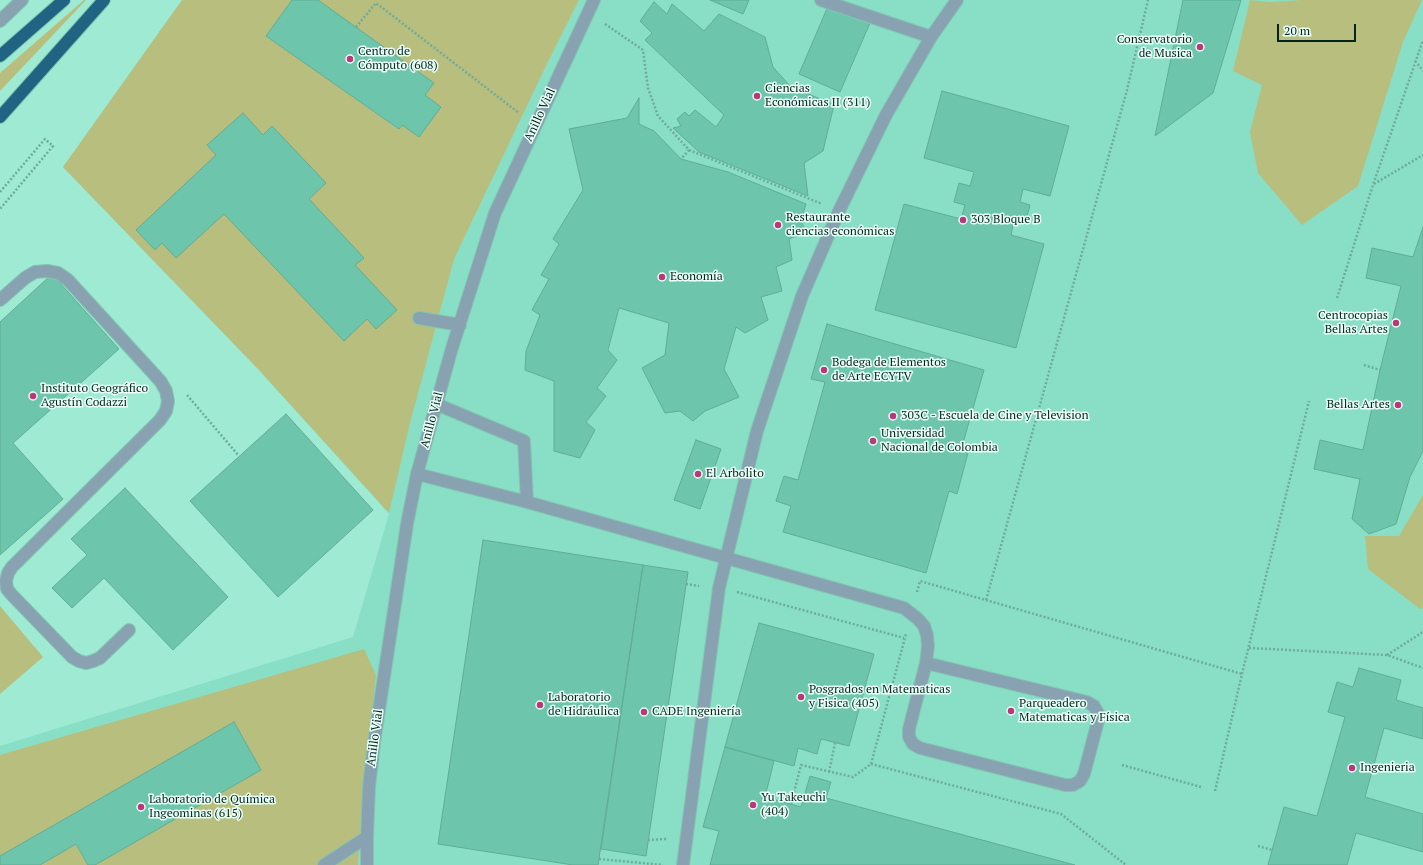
<!DOCTYPE html>
<meta charset="utf-8">
<style>
body{margin:0}
#map{position:relative;width:1423px;height:865px;overflow:hidden;background:#9eead3;font-family:"PT Serif",serif}
canvas{display:block}
.scale{position:absolute;left:1277px;top:24px;width:79px;height:18px;box-sizing:border-box;border:2px solid #03241c;border-top:0;padding-left:5px;font-size:12px;line-height:14px;white-space:nowrap;color:#03241c;-webkit-text-stroke:3px #e9fff7;paint-order:stroke}
</style>
<div id="map">
<canvas width="1423" height="865"></canvas>
<div class="scale">20 m</div>
</div>
<script>
const ctx = document.querySelector('canvas').getContext('2d');
ctx.lineJoin = 'round';
function fillPath(path, color) {
  ctx.fillStyle = color;
  ctx.fill(path, 'evenodd');
}
function poly(rows) {
  const path = new Path2D();
  for (const r of rows) {
    path.moveTo(r[0], r[1]);
    for (let i = 2; i < r.length; i += 2) path.lineTo(r[i], r[i + 1]);
  }
  return path;
}
function stroke(path, color, width, dash) {
  ctx.strokeStyle = color;
  ctx.lineWidth = width;
  ctx.lineCap = dash ? 'butt' : 'round';
  ctx.setLineDash(dash || []);
  ctx.stroke(path);
}
function drawText(font, color, halo, rows, align = 'center') {
  ctx.font = font + ' "PT Serif",serif';
  ctx.lineWidth = 3;
  ctx.setLineDash([]);
  ctx.textBaseline = 'middle';
  ctx.strokeStyle = halo;
  ctx.fillStyle = color;
  for (const [text, x, y, turn = 0] of rows) {
    ctx.save();
    ctx.translate(x, y);
    ctx.rotate((+turn || 0) * Math.PI / 180);
    ctx.textAlign = isNaN(turn) ? turn : align;
    if (halo) ctx.strokeText(text, 0, 0);
    ctx.fillText(text, 0, 0);
    ctx.restore();
  }
}
fillPath(poly([
 [182,0,1423,0,1423,865,0,865,0,746,353,637,389,514,258,369,63,167]
]), '#89dfc6');
fillPath(poly([
 [84,0,86,0,0,91,0,73],
 [182,0,292,0,266,36,398,129,402,125,419,137,441,107,425,95,434,83,318,0,579,0,543,72,454,259,410,423,389,513,258,369,63,167],
 [1250,0,1269,2,1302,0,1422,0,1403,42,1358,186,1302,225,1258,173,1250,132,1262,85,1233,71],
 [1423,495,1423,608,1420,609,1368,569,1365,536,1399,536],
 [0,606,43,657,0,694],
 [364,649,376,675,361,817,358,865,95,865,261,770,234,722,0,856,0,755],
 [76,844,88,865,40,865]
]), '#b7be7e');
const building = poly([
 [292,0,318,0,434,83,425,95,441,107,419,137,402,125,399,129,266,36,292,0],
 [710,0,749,0,743,14,710,0],
 [1183,0,1241,0,1213,93,1155,136,1183,0],
 [654,2,667,14,672,4,704,31,719,14,765,37,773,67,790,86,834,105,823,151,804,163,808,196,699,152,673,128,681,126,677,119,685,112,689,116,695,110,716,127,724,115,645,40,652,33,640,21,654,2],
 [829,4,870,23,840,92,799,74,829,4],
 [942,91,1069,126,1050,196,1023,189,1020,202,1030,205,1025,224,1014,220,1011,235,1044,244,1016,348,875,310,904,204,961,219,965,205,954,202,959,183,970,186,974,172,924,158,942,91],
 [639,98,639,124,654,131,681,159,728,172,806,204,801,221,806,232,789,239,792,260,776,267,782,291,761,297,768,320,745,333,736,327,724,369,739,397,705,411,693,421,680,411,665,413,642,368,665,355,669,323,619,308,608,350,617,360,597,388,606,396,586,422,595,430,580,458,554,451,554,381,525,370,526,351,540,315,532,310,549,279,541,275,559,244,553,239,583,190,569,129,627,118,639,98],
 [243,113,263,135,272,126,326,183,309,199,364,258,355,265,397,310,376,329,367,319,344,341,224,214,176,258,162,243,155,250,136,230,216,155,207,145,243,113],
 [1423,227,1423,451,1410,477,1396,524,1369,534,1352,519,1360,479,1314,469,1320,440,1363,450,1380,370,1401,286,1366,278,1372,248,1413,257,1423,227],
 [52,274,119,349,13,443,63,499,0,555,0,322,52,274],
 [827,324,984,370,961,450,968,453,957,494,949,491,926,573,783,532,791,506,776,501,784,476,798,480,825,382,811,379,827,324],
 [286,414,373,510,278,597,190,501,286,414],
 [696,440,721,449,700,509,674,500,696,440],
 [125,488,228,597,173,650,104,578,72,608,52,588,87,555,71,539,125,488],
 [483,540,643,565,598,865,573,865,438,844,483,540],
 [643,565,688,572,646,856,601,849,643,565],
 [759,623,874,654,849,746,821,739,817,754,798,748,794,766,725,747,759,623],
 [1359,668,1401,680,1396,700,1423,708,1423,739,1384,728,1365,797,1423,814,1423,852,1356,833,1347,865,1268,865,1284,807,1317,816,1345,717,1328,712,1337,682,1353,687,1359,668],
 [234,722,261,770,95,865,88,865,76,844,40,865,0,865,0,856,234,722],
 [725,747,774,761,765,797,801,807,810,776,831,782,826,798,1075,865,710,865,719,831,703,827,725,747]
]);
fillPath(building, '#6dc6ac');
stroke(building, '#61ac96', 1);
const lane = poly([
 [821,0,931,37],
 [0,21,22,0],
 [0,300,25,278,35,272,47,271,58,273,68,280,153,373,161,382,166,391,168,401,166,411,160,420,12,567,8,573,6,581,7,589,12,595,72,657,79,661,86,663,93,661,100,658,129,630],
 [419,318,460,325],
 [436,404,524,441,527,502],
 [417,474,527,502,904,608,918,619,924,626,927,635,928,646,926,663,909,729,909,737,913,744,920,748,1065,785,1073,785,1080,781,1084,774,1098,721,1098,713,1094,706,1087,702,926,663],
 [324,865,367,837],
 [683,865,719,588,757,431,802,296,839,211,886,115,931,37,957,0]
]);
const street = poly([
 [367,865,367,837,369,787,374,743,407,524,417,474,452,348,495,213,594,0]
]);
const highway = poly([
 [0,56,64,0],
 [0,117,104,0]
]);
stroke(lane, '#82c6b2', 14);
stroke(street, '#82c6b2', 14);
stroke(highway, '#82c6b2', 14);
stroke(poly([
 [605,24,643,50,648,88,658,116,689,150,681,159],
 [356,27,376,3,519,113],
 [1415,61,1423,71],
 [689,150,822,204],
 [1374,184,1423,155],
 [0,192,45,139,53,146,0,209],
 [1337,298,1373,185,1423,40],
 [1364,365,1380,370],
 [187,395,239,456],
 [686,584,699,586],
 [737,592,904,638],
 [917,592,920,581,1242,674],
 [986,600,1127,90,1148,0],
 [1249,648,1387,655,1423,668],
 [1387,655,1423,632],
 [871,764,1061,814,1126,865],
 [1122,765,1201,787],
 [829,772,835,743],
 [1215,791,1242,674,1309,401],
 [791,804,801,765,853,777,871,764,906,634],
 [648,840,666,839],
 [1258,846,1272,850],
 [599,859,663,865]
]), '#6eac9a', 2.5, [2, 2]);
stroke(lane, '#88a2b1', 12);
stroke(street, '#88a2b1', 12);
stroke(highway, '#216382', 12);
for (const [x, y, r, color] of [
 [1200,47,4,"#bb367a"],
 [350,59,4,"#bb367a"],
 [757,96,4,"#bb367a"],
 [963,220,4,"#bb367a"],
 [778,225,4,"#bb367a"],
 [662,277,4,"#bb367a"],
 [1396,323,4,"#bb367a"],
 [824,370,4,"#bb367a"],
 [33,396,4,"#bb367a"],
 [1398,405,4,"#bb367a"],
 [893,416,4,"#bb367a"],
 [873,441,4,"#bb367a"],
 [698,474,4,"#bb367a"],
 [801,697,4,"#bb367a"],
 [540,705,4,"#bb367a"],
 [1011,711,4,"#bb367a"],
 [644,712,4,"#bb367a"],
 [1352,768,4,"#bb367a"],
 [753,805,4,"#bb367a"],
 [141,807,4,"#bb367a"]
]) {
  const dot = new Path2D();
  dot.arc(x, y, r, 0, 2 * Math.PI);
  ctx.fillStyle = color;
  ctx.fill(dot);
  stroke(dot, '#e9fff7', 1.5);
}
drawText('12px', '#03241c', '#e9fff7', [
 ["Conservatorio",1192,40,"right"],
 ["de Musica",1192,54,"right"],
 ["Centro de",358,52],
 ["Cómputo (608)",358,66],
 ["Ciencias",765,89],
 ["Económicas II (311)",765,103],
 ["Restaurante",786,218],
 ["ciencias económicas",786,232],
 ["303 Bloque B",971,220],
 ["Economía",670,277],
 ["Centrocopias",1388,316,"right"],
 ["Bellas Artes",1388,330,"right"],
 ["Bodega de Elementos",832,363],
 ["de Arte ECYTV",832,377],
 ["Instituto Geográfico",41,389],
 ["Agustín Codazzi",41,403],
 ["Bellas Artes",1390,405,"right"],
 ["303C - Escuela de Cine y Television",901,416],
 ["Universidad",881,434],
 ["Nacional de Colombia",881,448],
 ["El Arbolito",706,474],
 ["Posgrados en Matematicas",809,690],
 ["y Fisica (405)",809,704],
 ["Laboratorio",548,698],
 ["de Hidráulica",548,712],
 ["Parqueadero",1019,704],
 ["Matematicas y Física",1019,718],
 ["CADE Ingeniería",652,712],
 ["Ingenieria",1360,768],
 ["Yu Takeuchi",761,798],
 ["(404)",761,812],
 ["Laboratorio de Química",149,800],
 ["Ingeominas (615)",149,814]
], 'left');
drawText('12px', '#03241c', '#e9fff7', [
 ["Anillo Vial",540,115,-65],
 ["Anillo Vial",432,420,-75],
 ["Anillo Vial",375,738,-82]
]);
</script>
